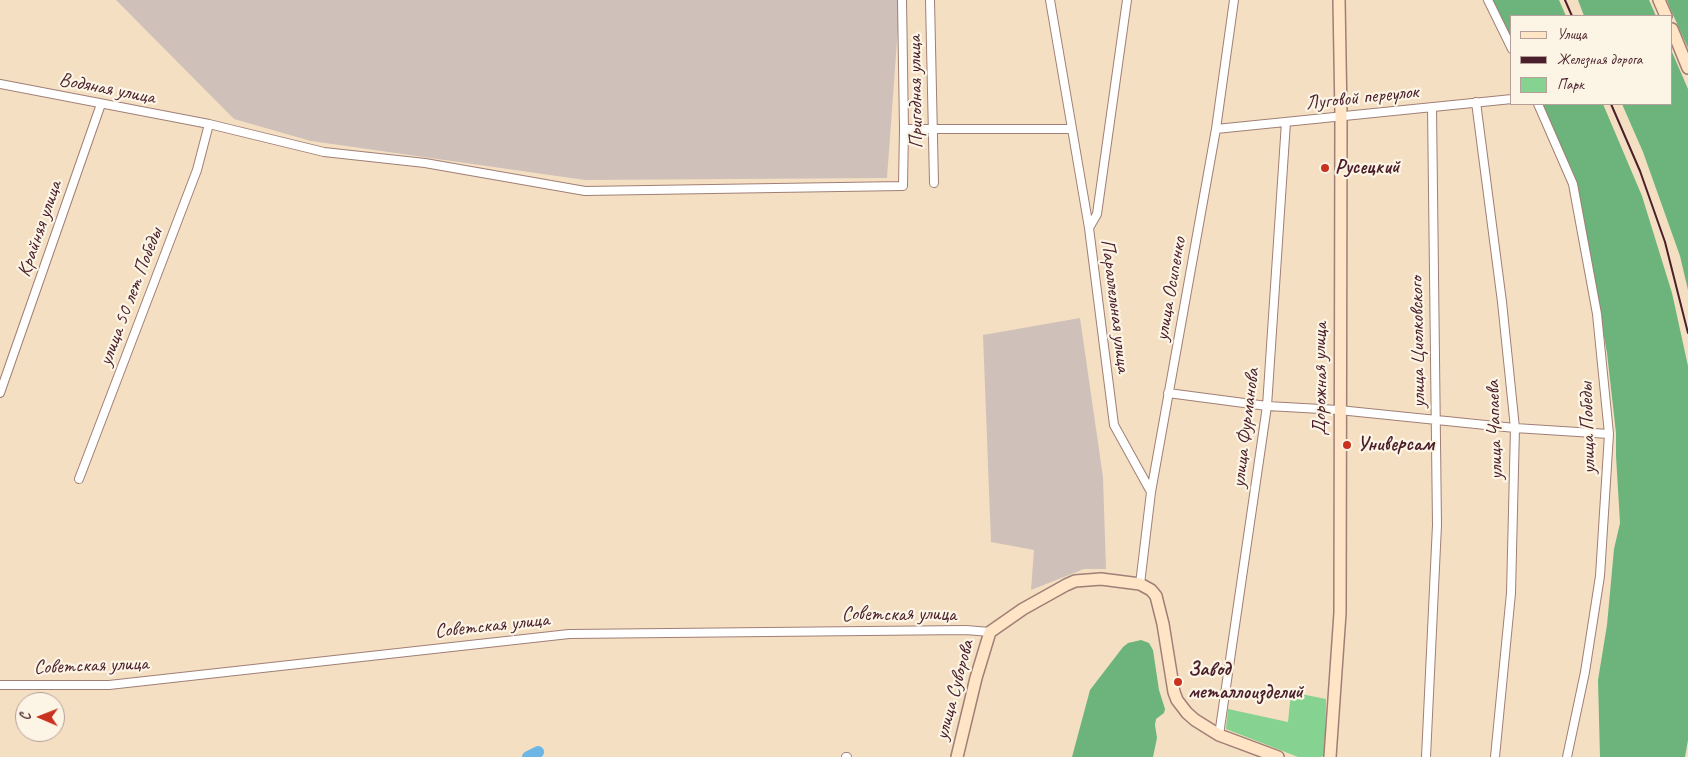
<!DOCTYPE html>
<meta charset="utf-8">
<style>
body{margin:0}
#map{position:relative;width:1688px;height:757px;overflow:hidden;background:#f5dfc2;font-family:Caveat,sans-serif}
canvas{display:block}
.legend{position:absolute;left:1510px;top:15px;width:162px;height:90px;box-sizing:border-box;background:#fcf5e5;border:1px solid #b59f9b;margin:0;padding:6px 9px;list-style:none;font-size:15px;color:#4a1f2b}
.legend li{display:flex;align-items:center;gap:10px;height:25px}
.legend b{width:25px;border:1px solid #b59f9b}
.north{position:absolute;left:15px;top:692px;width:50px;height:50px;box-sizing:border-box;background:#fcf5e5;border:1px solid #b59f9b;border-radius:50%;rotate:271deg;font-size:14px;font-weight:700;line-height:20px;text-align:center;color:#4a1f2b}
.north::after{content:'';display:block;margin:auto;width:18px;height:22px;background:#c8321e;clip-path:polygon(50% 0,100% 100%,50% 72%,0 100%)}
</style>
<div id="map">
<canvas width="1688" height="757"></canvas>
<ul class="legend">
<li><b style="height:6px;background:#ffe4c6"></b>Улица</li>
<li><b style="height:6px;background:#4a1f2b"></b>Железная дорога</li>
<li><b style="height:14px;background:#85d291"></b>Парк</li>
</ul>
<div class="north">С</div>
</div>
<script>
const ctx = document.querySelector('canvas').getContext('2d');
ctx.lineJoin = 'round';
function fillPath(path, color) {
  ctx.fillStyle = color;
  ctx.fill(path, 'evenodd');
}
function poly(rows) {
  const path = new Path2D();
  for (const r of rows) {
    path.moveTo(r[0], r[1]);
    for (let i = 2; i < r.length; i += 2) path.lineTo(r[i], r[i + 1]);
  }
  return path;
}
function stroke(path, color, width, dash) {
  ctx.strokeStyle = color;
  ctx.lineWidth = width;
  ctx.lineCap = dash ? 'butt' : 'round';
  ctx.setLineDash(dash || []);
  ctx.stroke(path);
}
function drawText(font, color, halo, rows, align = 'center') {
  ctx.font = font + ' Caveat,sans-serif';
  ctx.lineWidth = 4.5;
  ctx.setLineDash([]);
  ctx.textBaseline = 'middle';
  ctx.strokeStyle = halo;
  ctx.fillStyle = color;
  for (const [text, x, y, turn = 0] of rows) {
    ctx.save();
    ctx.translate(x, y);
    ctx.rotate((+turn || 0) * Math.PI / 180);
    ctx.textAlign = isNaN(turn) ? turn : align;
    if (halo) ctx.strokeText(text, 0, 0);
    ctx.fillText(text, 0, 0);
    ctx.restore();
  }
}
fillPath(poly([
 [116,0,900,0,887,178,585,180,311,141,234,119],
 [1080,318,1103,477,1106,569,1084,569,1031,590,1034,550,991,542,983,335]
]), '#cfc1ba');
fillPath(poly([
 [1291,692,1326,699,1325,755,1321,757,1298,757,1226,729,1228,709,1288,722]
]), '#85d291');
fillPath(poly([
 [1488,0,1559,0,1566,16,1512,16,1512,59],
 [1578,0,1649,0,1656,16,1584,16],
 [1667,0,1688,0,1688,48,1670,8],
 [1672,52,1688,89,1688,290,1680,256,1643,152,1622,104,1672,104],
 [1535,104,1603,104,1642,196,1672,293,1688,366,1688,740,1685,757,1600,757,1598,680,1607,625,1614,549,1620,523,1616,456,1616,433,1607,353,1577,188,1571,168],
 [1141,640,1149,643,1153,650,1159,690,1165,709,1164,713,1156,719,1155,725,1157,738,1153,757,1072,757,1090,690,1123,647,1128,643]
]), '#6cb47b');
stroke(poly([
 [528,757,538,752]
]), '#6cb6e5', 12);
const street = poly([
 [930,0,934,183],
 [1050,0,1089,228,1114,425,1151,492],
 [1488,0,1512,49],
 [0,84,209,124,324,152,425,163,585,191,903,186,904,129,902,0],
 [1476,102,1502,302,1515,428,1511,593,1495,757],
 [1538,104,1573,184,1597,314,1609,434,1600,576,1585,672,1567,757],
 [904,129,1071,129],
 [1216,129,1512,99],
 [1089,228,1097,214,1127,0],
 [0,393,101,104],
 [1168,393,1267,406,1339,410,1515,428,1609,434],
 [79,479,197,170,209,124],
 [1140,584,1151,492,1216,129,1234,0],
 [0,685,109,685,569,634,966,630,990,632],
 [1219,735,1267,406,1286,122],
 [846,757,847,757],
 [1426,757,1437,525,1432,107]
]);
const secondary = poly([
 [1659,0,1666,16],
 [1672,29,1688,68],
 [957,757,976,678,990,632,1023,609,1066,585,1075,581,1101,579,1140,584,1151,590,1156,596,1163,624,1174,692,1177,700,1187,713,1195,720,1219,735,1278,757],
 [1330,757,1340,613,1341,116,1339,0]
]);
stroke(street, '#a07f76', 10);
stroke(secondary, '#a07f76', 14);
stroke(street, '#fff', 8);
stroke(secondary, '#ffe4c6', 11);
stroke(poly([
 [1565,0,1572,16],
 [1611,104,1640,171,1665,242,1688,333]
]), '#4a1f2b', 2);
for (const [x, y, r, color] of [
 [1325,168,5,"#c8321e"],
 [1347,445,5,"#c8321e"],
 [1178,682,5,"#c8321e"]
]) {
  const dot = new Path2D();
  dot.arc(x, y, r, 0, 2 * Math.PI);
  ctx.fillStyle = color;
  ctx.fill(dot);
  stroke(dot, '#fcf5e5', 2);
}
drawText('20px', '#4a1f2b', '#fcf5e5', [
 ["Водяная улица",107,89,11],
 ["Пригодная улица",916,92,-91],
 ["Луговой переулок",1362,98,-6],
 ["Крайняя улица",40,229,-71],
 ["улица Осипенко",1171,289,-80],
 ["улица 50 лет Победы",131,297,-69],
 ["Параллельная улица",1115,306,83],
 ["улица Циолковского",1418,342,-91],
 ["Дорожная улица",1321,379,-90],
 ["улица Фурманова",1246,428,-83],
 ["улица Победы",1588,428,-92],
 ["улица Чапаева",1495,430,-92],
 ["Советская улица",899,615],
 ["Советская улица",492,626,-6],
 ["Советская улица",91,666,-2],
 ["улица Суворова",955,690,-75]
]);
drawText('bold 20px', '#4a1f2b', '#fcf5e5', [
 ["Русецкий",1335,168],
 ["Универсам",1357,445],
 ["Завод",1188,670],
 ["металлоизделий",1188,693]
], 'left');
</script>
